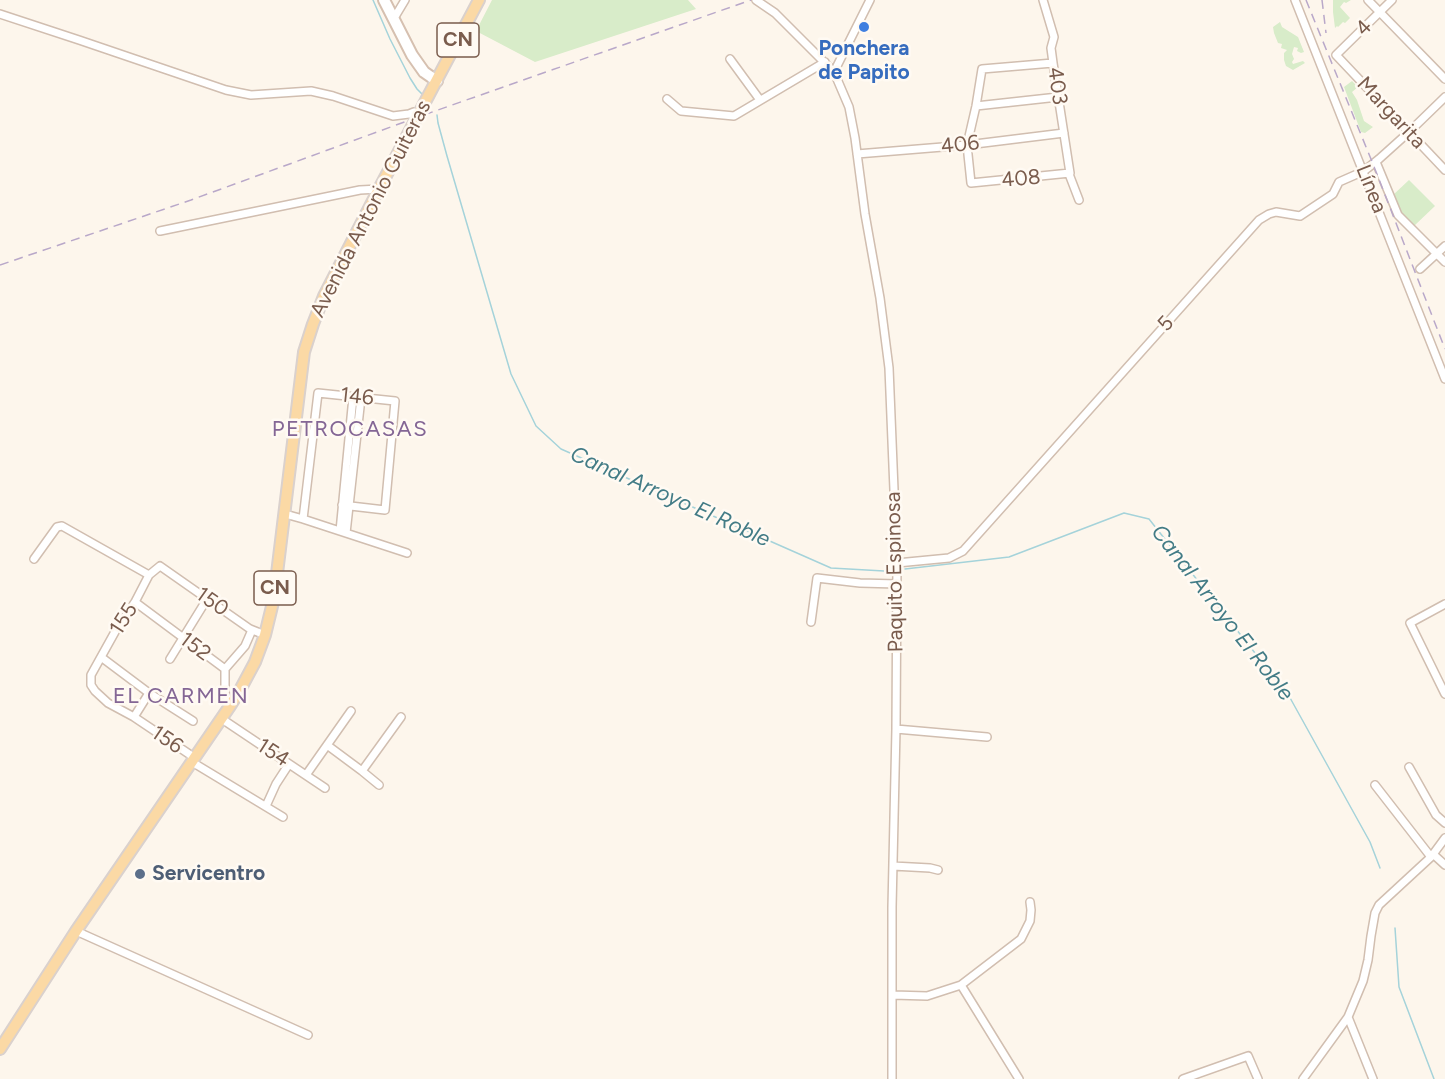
<!DOCTYPE html>
<meta charset="utf-8">
<style>
body{margin:0}
canvas{display:block;background:#fdf6ec}
</style>
<canvas width="1445" height="1079"></canvas>
<script>
const ctx = document.querySelector('canvas').getContext('2d');
ctx.lineJoin = 'round';
function fillPath(path, color) {
  ctx.fillStyle = color;
  ctx.fill(path, 'evenodd');
}
function poly(rows) {
  const path = new Path2D();
  for (const r of rows) {
    path.moveTo(r[0], r[1]);
    for (let i = 2; i < r.length; i += 2) path.lineTo(r[i], r[i + 1]);
  }
  return path;
}
function stroke(path, color, width, dash) {
  ctx.strokeStyle = color;
  ctx.lineWidth = width;
  ctx.lineCap = dash ? 'butt' : 'round';
  ctx.setLineDash(dash || []);
  ctx.stroke(path);
}
function drawText(font, color, halo, rows, align = 'center') {
  ctx.font = font + ' Figtree,sans-serif';
  ctx.lineWidth = 5;
  ctx.setLineDash([]);
  ctx.textBaseline = 'middle';
  ctx.strokeStyle = halo;
  ctx.fillStyle = color;
  for (const [text, x, y, turn = 0] of rows) {
    ctx.save();
    ctx.translate(x, y);
    ctx.rotate((+turn || 0) * Math.PI / 180);
    ctx.textAlign = isNaN(turn) ? turn : align;
    if (halo) ctx.strokeText(text, 0, 0);
    ctx.fillText(text, 0, 0);
    ctx.restore();
  }
}
fillPath(poly([
 [492,0,688,0,696,9,535,62,476,31],
 [1333,0,1351,0,1346,3,1344,2,1340,7,1350,18,1345,23,1343,22,1338,27,1337,26,1335,28,1333,12],
 [1280,22,1282,27,1298,37,1304,52,1301,53,1297,51,1298,48,1294,47,1292,54,1294,59,1292,62,1293,64,1303,61,1305,63,1293,70,1286,66,1284,60,1284,53,1287,50,1281,48,1282,44,1278,43,1274,33,1273,27],
 [1352,81,1358,87,1352,92,1357,100,1364,121,1373,127,1365,133,1361,132,1344,87],
 [1409,180,1435,206,1414,226,1400,211,1393,195]
]), '#d8ecc9');
stroke(poly([
 [373,0,390,39,410,78,417,89,423,95],
 [437,115,438,123,447,156,511,374,536,426,561,449,831,568,884,571],
 [905,569,1009,557,1124,513,1149,519,1289,696,1370,842,1380,868],
 [1395,928,1399,987,1434,1079]
]), '#a5d3da', 1.5);
const street = poly([
 [756,0,775,13,834,72,849,107,855,138,865,214,880,298,889,368,897,563,896,729,892,907,892,1079],
 [1043,0,1054,37,1051,48,1053,63,1070,173,971,183,967,145,976,106,982,69,1053,63],
 [1295,0,1445,379],
 [1368,0,1445,79],
 [1392,0,1336,55,1445,170],
 [0,14,79,40,226,90,251,95,311,91,333,96,393,116,409,114,414,112,420,113],
 [392,18,396,15,405,0],
 [730,59,760,100],
 [834,72,870,0],
 [667,99,681,111,734,116,825,62],
 [976,106,1058,97],
 [857,154,967,145,1064,133],
 [1376,162,1398,215,1445,262],
 [1069,174,1079,200],
 [160,231,360,190,379,189],
 [1420,269,1445,246],
 [285,514,303,519,407,553],
 [303,519,318,393,395,401,385,510,342,505],
 [340,531,353,397],
 [346,533,361,398],
 [34,559,57,527,62,526,149,575],
 [897,563,949,558,963,551,1259,220,1269,214,1276,212,1300,216,1333,194,1339,182,1364,171,1379,159,1409,132,1445,97],
 [135,602,225,669],
 [1445,604,1410,623,1445,694],
 [811,622,817,578,860,583,897,584],
 [101,657,149,693,193,721],
 [170,659,207,599],
 [225,669,245,646,252,630],
 [225,669,225,693,230,706],
 [134,717,149,693],
 [222,719,325,788],
 [896,729,987,737],
 [327,745,362,771,379,785],
 [195,758,134,717,108,703,95,691,91,685,91,675,116,630,135,602,149,575,160,566,250,629,265,635],
 [192,762,283,817],
 [1409,767,1436,815,1445,823],
 [362,771,401,717],
 [306,775,351,711],
 [1375,785,1431,857],
 [266,806,276,784,289,764],
 [1433,854,1445,865],
 [893,866,930,868,938,870],
 [76,931,308,1035],
 [961,985,1019,1079],
 [893,995,927,996,961,985,1021,939,1030,921,1031,910,1030,902],
 [1348,1017,1373,1079],
 [1183,1079,1248,1056,1258,1079],
 [1303,1079,1348,1017,1363,981,1368,960,1371,936,1375,913,1379,905,1431,857,1445,838]
]);
const secondary = poly([
 [384,0,412,55,424,72,437,81]
]);
const primary = poly([
 [0,1049,76,931,230,706,240,690,255,662,265,635,274,598,304,352,313,324,324,296,379,189,479,0]
]);
stroke(street, '#d1beb0', 10);
stroke(secondary, '#d6c0b0', 14);
stroke(primary, '#dad1cd', 14);
stroke(street, '#fff', 7);
stroke(secondary, '#fff', 10);
stroke(primary, '#fbd9a5', 10);
stroke(poly([
 [1306,0,1373,164,1445,349],
 [1322,0,1326,33],
 [0,265,191,200,418,117,751,0]
]), '#b9a8c9', 1.5, [9, 6]);
for (const [x, y, r, color] of [
 [864,27,6,"#3f7fe0"],
 [140,874,6,"#5c6f8a"]
]) {
  const dot = new Path2D();
  dot.arc(x, y, r, 0, 2 * Math.PI);
  ctx.fillStyle = color;
  ctx.fill(dot);
  stroke(dot, '#fffaf3', 2);
}
for (const [x, y, w] of [
 [458,40,42],
 [275,588,42]
]) {
  const box = new Path2D();
  box.roundRect(x - w / 2, y - 17, w, 34, 4.5);
  ctx.fillStyle = '#fffaf3';
  ctx.fill(box);
  stroke(box, '#7a5c4d', 1.5);
}
drawText('bold 20px', '#7a5c4d', null, [
 ["CN",458,40],
 ["CN",275,588]
]);
drawText('21px', '#7a5c4d', '#fffaf3', [
 ["4",1364,28,-45],
 ["403",1057,86,82],
 ["Margarita",1391,113,47],
 ["406",960,145,-6],
 ["408",1021,179,-5],
 ["Línea",1371,189,68],
 ["Avenida Antonio Guiteras",371,209,-63],
 ["5",1166,324,-48],
 ["146",357,397,6],
 ["Paquito Espinosa",895,572,-91],
 ["150",212,602,35],
 ["155",124,619,-58],
 ["152",195,647,37],
 ["156",167,740,34],
 ["154",273,753,33]
]);
drawText('bold 21px', '#366cbe', '#fffaf3', [
 ["Ponchera",864,49],
 ["de Papito",864,73]
]);
drawText('bold 21px', '#4e5e75', '#fffaf3', [
 ["Servicentro",152,874]
], 'left');
ctx.letterSpacing = '1.5px';
drawText('22px', '#846695', '#fffaf3', [
 ["PETROCASAS",350,430],
 ["EL CARMEN",181,697]
]);
ctx.letterSpacing = '0px';
drawText('italic 22px', '#437c86', '#fffaf3', [
 ["Canal Arroyo El Roble",670,497,24],
 ["Canal Arroyo El Roble",1222,613,52]
]);
</script>
